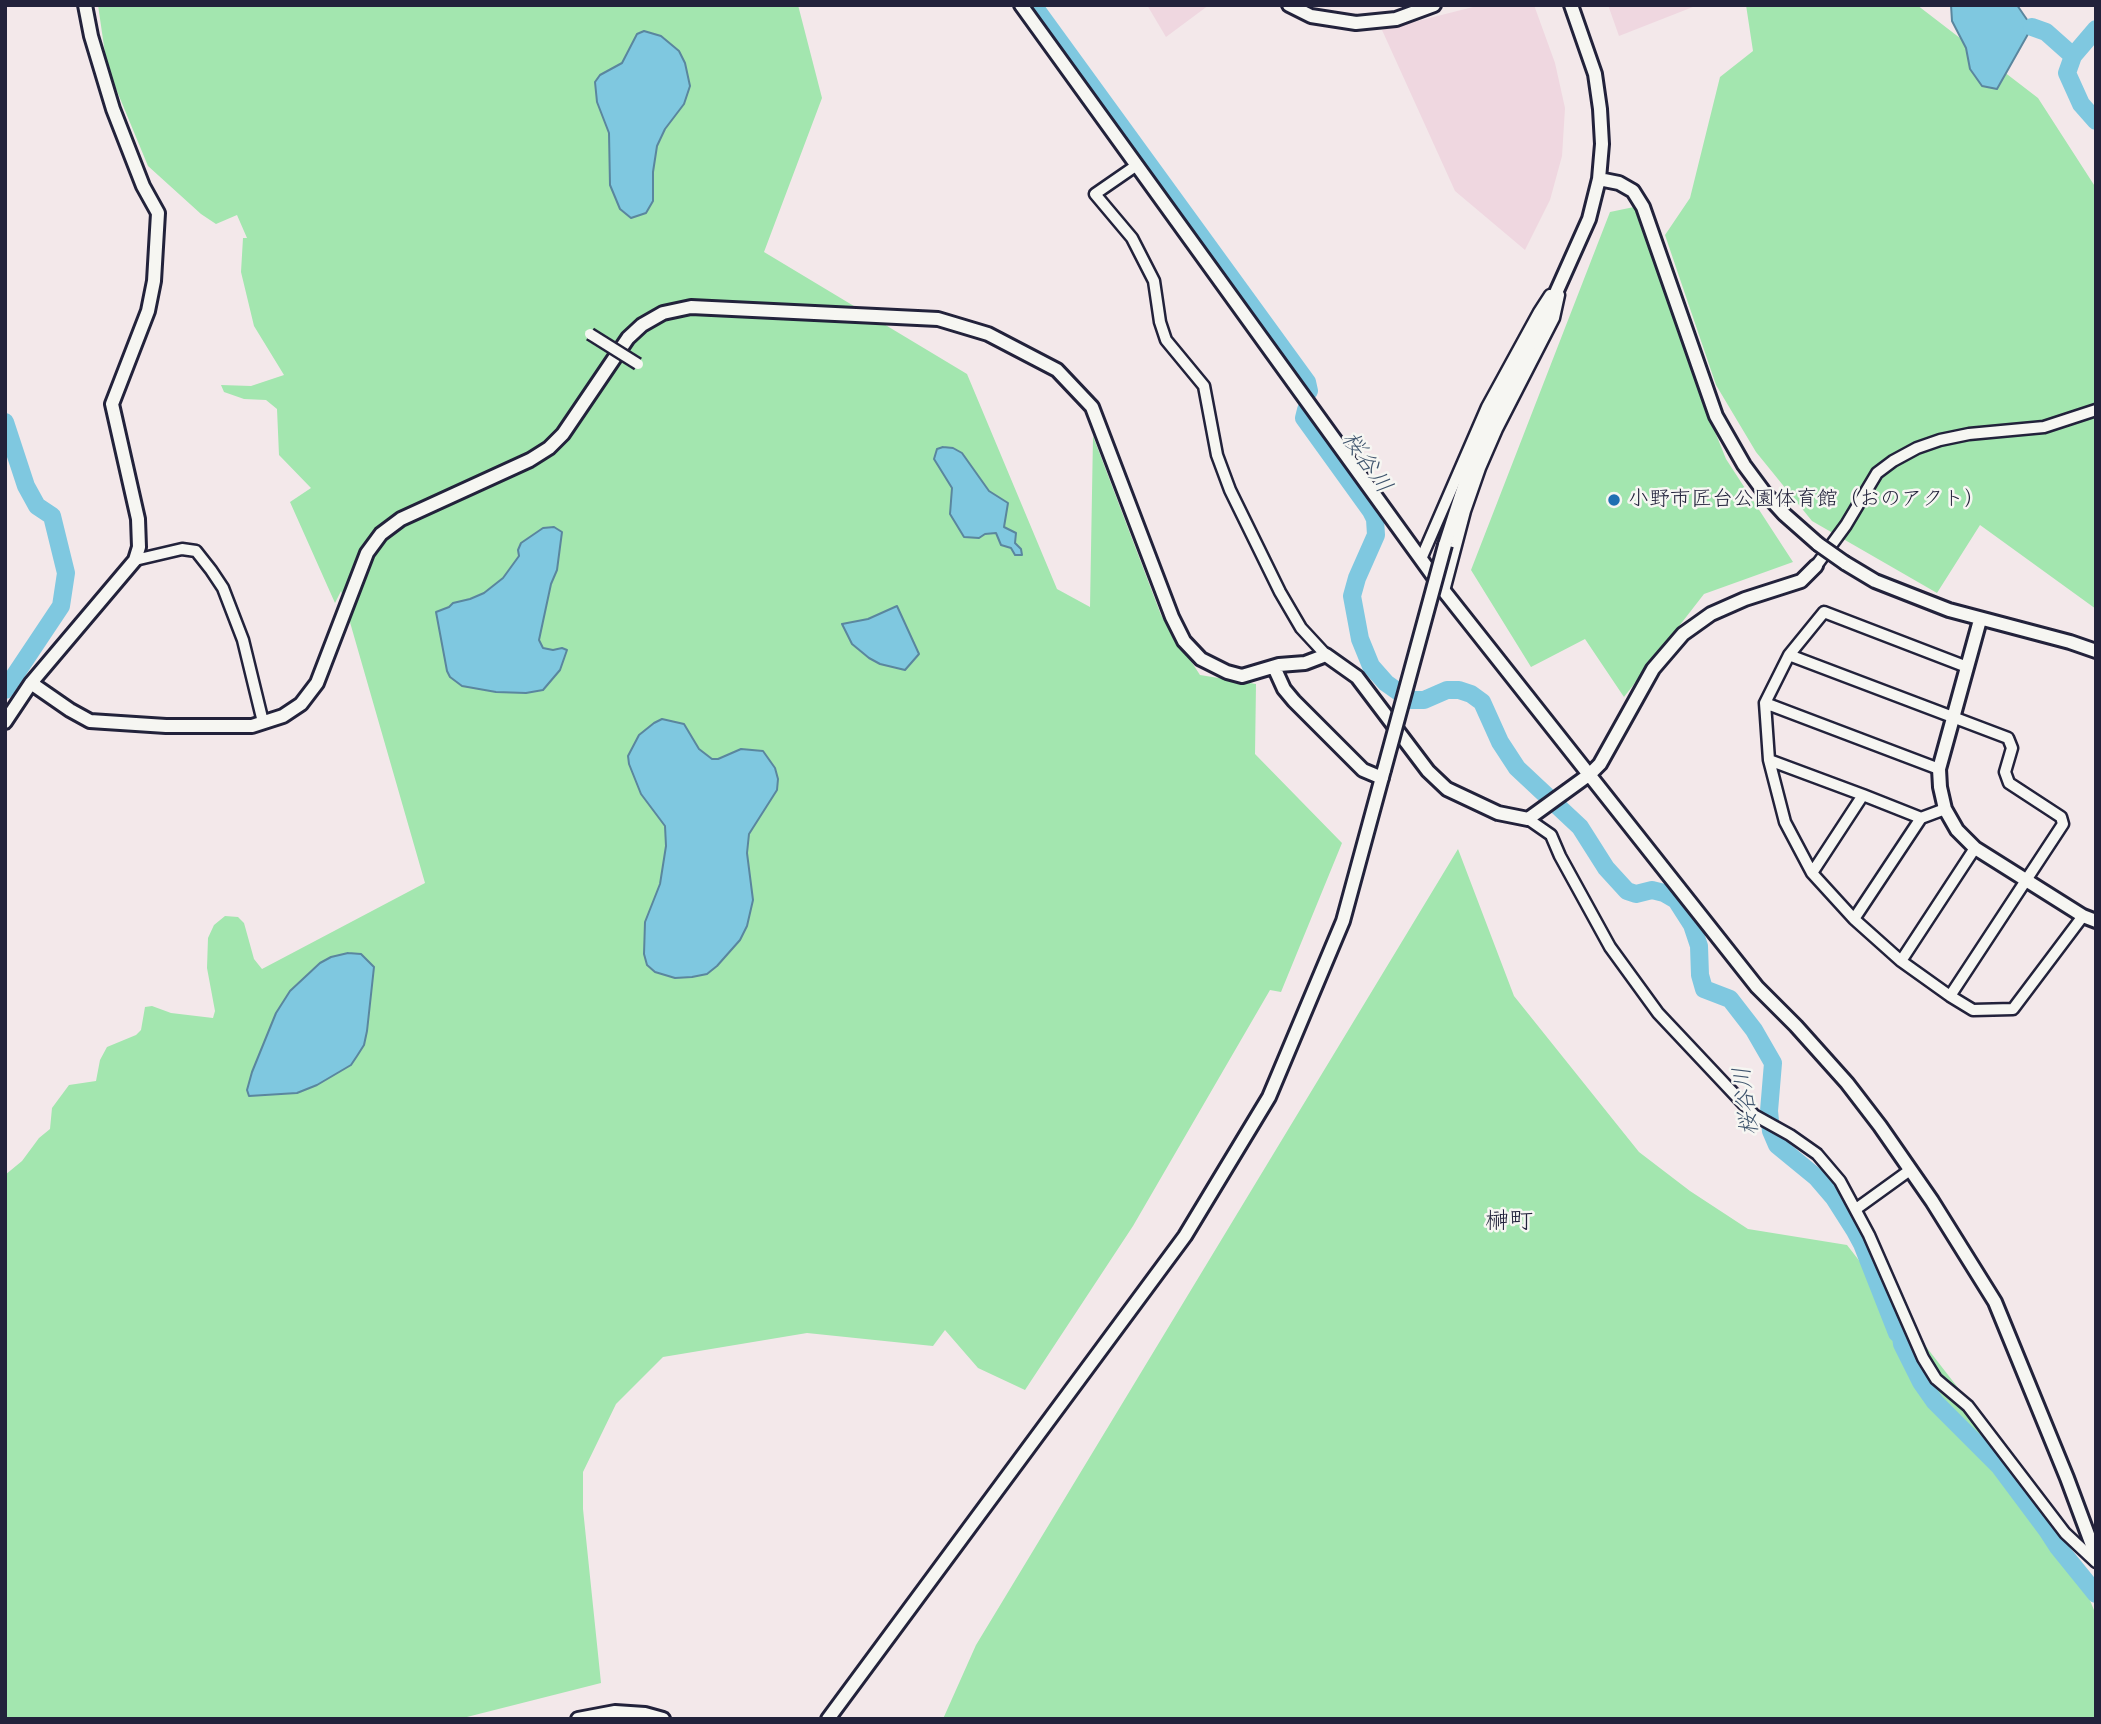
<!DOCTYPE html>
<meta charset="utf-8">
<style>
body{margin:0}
#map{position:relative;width:2101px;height:1724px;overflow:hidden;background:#f3e8ea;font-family:"Balsamiq Sans",sans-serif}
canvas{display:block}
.frame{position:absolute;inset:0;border:7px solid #22223b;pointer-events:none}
</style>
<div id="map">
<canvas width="2101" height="1724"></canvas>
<div class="frame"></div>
</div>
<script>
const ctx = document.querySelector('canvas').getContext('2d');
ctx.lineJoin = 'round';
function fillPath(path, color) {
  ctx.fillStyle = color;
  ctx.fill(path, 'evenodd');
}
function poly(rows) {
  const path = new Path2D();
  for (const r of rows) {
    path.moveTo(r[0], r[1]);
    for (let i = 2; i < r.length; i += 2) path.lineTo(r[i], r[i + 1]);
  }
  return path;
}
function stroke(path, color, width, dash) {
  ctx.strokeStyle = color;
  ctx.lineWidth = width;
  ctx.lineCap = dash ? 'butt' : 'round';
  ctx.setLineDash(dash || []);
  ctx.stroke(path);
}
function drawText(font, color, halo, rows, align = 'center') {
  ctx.font = font + ' "Balsamiq Sans","Klee One",sans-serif';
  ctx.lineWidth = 5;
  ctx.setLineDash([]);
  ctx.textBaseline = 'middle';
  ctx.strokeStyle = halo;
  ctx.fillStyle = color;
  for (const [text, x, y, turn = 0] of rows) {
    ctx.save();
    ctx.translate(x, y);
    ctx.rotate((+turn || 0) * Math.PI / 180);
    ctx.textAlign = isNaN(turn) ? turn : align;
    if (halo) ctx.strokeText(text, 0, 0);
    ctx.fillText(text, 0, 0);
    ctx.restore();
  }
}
fillPath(poly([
 [1147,5,1209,5,1166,37],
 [1481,5,1534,5,1555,63,1565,108,1562,156,1550,200,1525,250,1455,191,1382,30],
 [1608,5,1698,5,1619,36]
]), '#efd7e0');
fillPath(poly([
 [98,5,798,5,822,98,764,252,967,374,1057,589,1090,607,1093,436,1161,615,1200,675,1256,684,1255,754,1342,843,1281,992,1270,990,1133,1226,1025,1390,978,1368,945,1330,933,1346,807,1333,663,1357,616,1404,583,1472,583,1509,601,1683,459,1719,5,1719,5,1175,22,1161,39,1138,50,1129,52,1108,69,1085,96,1081,100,1060,107,1047,136,1035,141,1030,145,1007,152,1006,171,1013,213,1018,215,1011,207,968,208,938,214,925,225,916,238,917,244,923,254,959,262,969,425,883,341,591,335,603,290,502,311,488,279,455,277,409,266,400,244,399,224,392,221,385,251,386,284,375,254,326,241,272,243,238,247,238,237,215,216,224,201,214,148,166,107,67],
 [1746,5,1917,5,2038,98,2096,188,2096,609,1980,525,1937,593,1812,521,1756,452,1716,385,1665,235,1690,198,1720,77,1753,51],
 [1634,207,1703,402,1726,459,1793,562,1704,594,1624,697,1585,639,1531,667,1471,570,1610,212],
 [1458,849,1514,996,1639,1152,1690,1191,1748,1229,1847,1245,2053,1510,2096,1615,2096,1719,943,1719,976,1645]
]), '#a3e6af');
const water = poly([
 [1951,5,2017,5,2032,27,1997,89,1982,86,1970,69,1966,48,1952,21,1951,5],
 [644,31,661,36,679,51,685,63,690,86,684,104,665,129,657,146,653,172,653,201,646,213,631,218,620,209,610,185,609,133,597,102,595,82,600,75,622,63,637,34,644,31],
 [943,447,953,448,962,453,989,491,1008,503,1004,527,1016,533,1015,543,1021,549,1022,555,1015,555,1011,548,1001,545,996,533,985,534,979,538,964,537,950,514,952,488,934,459,937,449,943,447],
 [554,527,562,532,560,547,557,570,551,584,539,640,543,648,553,650,562,648,567,650,560,670,543,690,526,693,496,692,462,686,450,677,447,671,436,612,449,607,453,603,470,599,484,593,503,578,519,556,518,550,521,543,543,528,554,527],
 [897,606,919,654,905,670,880,664,869,658,852,644,842,624,868,619,897,606],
 [662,719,684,724,699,749,712,759,718,759,741,749,763,751,775,768,778,779,777,790,749,834,747,853,753,900,747,926,740,940,717,966,707,974,692,977,675,978,655,972,647,965,644,954,645,922,660,884,666,846,665,826,641,794,629,764,628,756,639,735,654,723,662,719],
 [348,953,361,954,374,967,367,1031,364,1045,357,1056,351,1065,317,1085,297,1093,249,1096,247,1090,252,1072,276,1013,290,991,320,963,331,957,348,953]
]);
fillPath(water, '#7fc8e0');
stroke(water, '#5a869e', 2);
stroke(poly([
 [1033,5,1307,382,1309,391],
 [2032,27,2046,32,2073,56,2067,73,2081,104,2096,121],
 [2073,56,2096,29],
 [1306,410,1304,418,1371,511,1375,519,1376,535,1357,578,1352,596,1360,639,1371,666,1386,683,1410,700,1424,700,1447,690,1459,690,1471,694,1482,702,1500,742,1517,768,1580,827,1606,868,1627,891,1636,894,1652,890,1664,893,1676,900,1692,925,1699,946,1700,975,1704,989,1730,999,1754,1030,1773,1063,1769,1111,1771,1131,1777,1145,1816,1177,1834,1198,1855,1231,1862,1244,1897,1333,1901,1337,1902,1344,1921,1382,1935,1402,2000,1467,2047,1530,2058,1547,2096,1594],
 [5,422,26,486,37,506,52,516,66,573,61,606,5,690]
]), '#7fc8e0', 18);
const minor = poly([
 [1137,165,1095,194,1132,238,1154,281,1160,322,1166,340,1204,386,1217,455,1230,490,1280,592,1301,628,1326,655],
 [1421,559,1487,407,1539,312,1550,295],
 [135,560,182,549,196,551,211,570,223,588,243,640,263,722],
 [1816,566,1846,525,1877,473,1893,461,1917,448,1940,440,1969,434,2044,427,2096,410],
 [1444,591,1465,511,1480,468,1497,429,1554,318,1559,295],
 [1789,655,2008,738,2012,748,2005,772,2009,783,2061,817,2063,824,1950,996,1973,1010,2013,1009,2083,916],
 [1765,703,1939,769],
 [1769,760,1863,795],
 [1528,819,1551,835,1560,856,1610,947,1658,1013,1754,1115,1790,1135,1817,1154,1840,1181,1869,1235,1923,1358,1936,1379,1968,1406,2065,1533,2096,1562],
 [1812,873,1863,795,1921,818],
 [1854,919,1921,818,1945,809],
 [1901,961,1975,848],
 [1950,996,1901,961,1854,919,1812,873,1785,822,1769,760,1765,703,1789,655,1824,612,1967,667],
 [1856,1209,1910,1170]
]);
const tertiary = poly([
 [1021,5,1444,591,1757,987,1796,1026,1847,1083,1880,1126,1932,1201,1995,1302,2067,1478,2096,1556],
 [1289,5,1311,16,1356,23,1396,19,1434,5],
 [1599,179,1619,183,1633,191,1643,207,1716,416,1744,465,1764,492,1784,514,1818,544],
 [1445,545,1468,474,1486,430,1555,295,1589,219,1599,179,1602,144,1600,109,1595,74,1571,5],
 [1845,563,1875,581,1949,610,2070,642,2096,651],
 [1980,620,1939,769,1940,787,1945,809,1957,830,1975,848,2083,916,2096,921],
 [1274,667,1284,689,1294,701,1363,770,1382,778],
 [31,683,70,710,90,721,166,726,252,726,283,716,301,704,317,683,367,553,381,534,401,519,530,460,549,448,563,434,628,338,642,325,663,313,691,307,938,319,988,334,1057,370,1092,407,1172,617,1184,641,1201,659,1227,672,1242,676,1279,665,1305,663,1326,655,1357,677,1428,771,1447,789,1498,813,1528,819,1590,774,1600,764,1653,669,1683,634,1711,614,1745,599,1801,581,1816,566],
 [5,722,31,683,135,560,139,547,138,519,112,404,148,311,154,281,158,213,143,186,113,109,91,36,85,5],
 [578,1719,615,1712,645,1714,663,1719],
 [828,1719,1185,1236,1269,1097,1343,921,1384,770]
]);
stroke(minor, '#22223b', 15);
stroke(tertiary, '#22223b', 18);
stroke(minor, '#f6f6f2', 10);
stroke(tertiary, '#f6f6f2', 12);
const minorBridge = poly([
 [590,334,638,364]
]);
const tertiaryBridge = poly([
 [1818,544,1845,563],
 [1384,770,1445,545]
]);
stroke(minorBridge, '#22223b', 15, []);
stroke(tertiaryBridge, '#22223b', 18, []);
stroke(minorBridge, '#f6f6f2', 10);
stroke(tertiaryBridge, '#f6f6f2', 12);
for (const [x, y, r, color] of [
 [1614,500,7,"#1f6fb2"]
]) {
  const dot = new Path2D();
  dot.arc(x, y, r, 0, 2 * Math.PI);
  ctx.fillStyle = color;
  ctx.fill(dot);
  stroke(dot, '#f6f6f2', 2.5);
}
drawText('21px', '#22223b', '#f6f6f2', [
 ["小野市匠台公園体育館（おのアクト）",1628,500]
], 'left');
drawText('italic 23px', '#3e546d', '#f6f6f2', [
 ["桜谷川",1366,463,55],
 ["桜谷川",1747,1101,-97]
]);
drawText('24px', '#22223b', '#f6f6f2', [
 ["榊町",1509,1222]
]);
</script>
